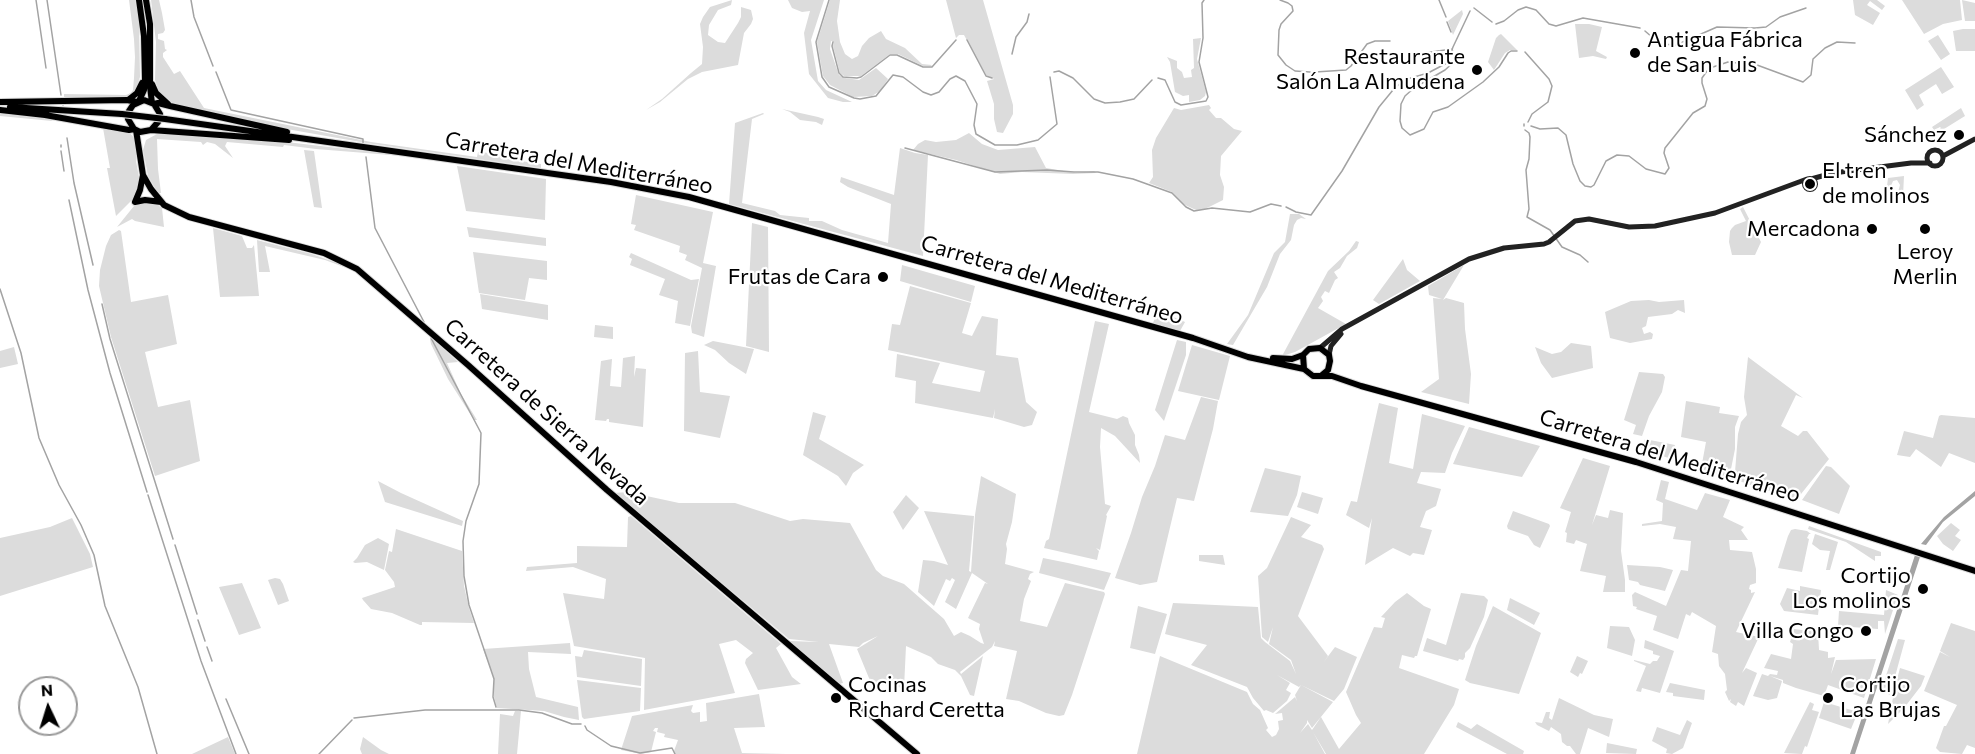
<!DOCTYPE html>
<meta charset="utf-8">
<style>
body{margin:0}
#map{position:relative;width:1975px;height:754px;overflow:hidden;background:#fff;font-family:Commissioner,sans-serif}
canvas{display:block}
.north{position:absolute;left:18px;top:676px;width:60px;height:60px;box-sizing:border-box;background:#fff;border:2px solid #999;border-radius:50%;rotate:356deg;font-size:16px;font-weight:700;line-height:24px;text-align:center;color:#000}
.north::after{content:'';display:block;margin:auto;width:21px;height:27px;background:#000;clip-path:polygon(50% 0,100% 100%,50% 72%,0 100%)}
</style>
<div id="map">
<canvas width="1975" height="754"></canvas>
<div class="north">N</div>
</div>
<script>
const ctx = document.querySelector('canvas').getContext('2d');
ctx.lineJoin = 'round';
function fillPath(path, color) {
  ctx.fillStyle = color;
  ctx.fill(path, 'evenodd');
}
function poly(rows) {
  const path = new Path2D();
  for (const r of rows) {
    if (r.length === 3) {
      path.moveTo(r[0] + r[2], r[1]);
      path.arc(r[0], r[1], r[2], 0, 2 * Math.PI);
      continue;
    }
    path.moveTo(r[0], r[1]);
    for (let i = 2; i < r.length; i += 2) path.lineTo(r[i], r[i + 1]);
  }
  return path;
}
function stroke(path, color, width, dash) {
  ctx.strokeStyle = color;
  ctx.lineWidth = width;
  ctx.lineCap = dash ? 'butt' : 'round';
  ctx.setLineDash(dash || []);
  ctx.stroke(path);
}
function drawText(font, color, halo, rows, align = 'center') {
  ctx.font = font + ' Commissioner,sans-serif';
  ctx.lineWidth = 4.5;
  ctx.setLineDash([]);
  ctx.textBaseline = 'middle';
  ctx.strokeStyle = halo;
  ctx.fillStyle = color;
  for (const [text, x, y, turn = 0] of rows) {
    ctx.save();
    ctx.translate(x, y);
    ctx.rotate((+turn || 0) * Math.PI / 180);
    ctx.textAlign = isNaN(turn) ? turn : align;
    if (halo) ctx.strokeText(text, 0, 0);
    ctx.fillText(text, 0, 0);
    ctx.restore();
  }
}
fillPath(poly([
 [129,0,135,0,139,22,140,77,136,89,133,93,126,97,64,98,64,94,126,95,131,93,133,90,134,78,135,57,134,39],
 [151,0,159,0,162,13,165,30,163,33,158,34,158,39,164,41,165,49,167,50,163,53,163,57,174,74,180,71,204,108,371,142,477,157,478,152,501,154,501,158,541,164,541,168,366,143,264,125,172,105,159,92,155,80,156,42],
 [732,0,731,5,718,10,709,25,708,35,718,42,725,43,738,23,741,17,741,7,751,10,753,19,751,24,744,33,738,65,702,72,688,79,660,102,646,110,662,99,691,73,702,64,703,47,700,24,703,17,710,7],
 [788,0,824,0,811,40,818,81,826,90,852,102,843,102,828,98,809,74,804,33,810,11,802,12,792,8],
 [830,0,840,0,837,21,840,42,845,54,852,59,858,56,862,46,869,38,881,31,886,39,905,48,922,64,932,65,931,66,923,66,898,54,890,54,861,76,844,76,840,73,833,46,834,42,831,41,830,49,839,75,845,78,859,80,876,68,888,79,880,91,872,96,853,97,830,85,823,76,817,42],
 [946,0,983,0,1013,105,1013,114,1003,133,997,132,994,119,994,104,987,81,994,79,986,75,964,35,959,35,956,38],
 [1853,0,1877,0,1885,6,1882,10,1870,1,1867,5,1880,13,1873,25,1855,15],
 [1902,0,1960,0,1962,20,1943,24,1924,34],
 [1962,0,1975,3,1975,21,1965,21],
 [1462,10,1463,14,1453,35,1448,21],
 [1575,24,1589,24,1602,27,1596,51,1607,57,1606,59,1593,56,1579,58],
 [1963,29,1975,29,1975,51,1956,51,1953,31],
 [1501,34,1517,50,1510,50,1505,53,1494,70,1488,62,1496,38,1499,35],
 [1938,35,1950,54,1941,60,1928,41],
 [1201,38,1197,59,1206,92,1205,96,1200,100,1189,102,1189,95,1183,96,1175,92,1170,62,1167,57,1177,61,1177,68,1182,72,1184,78,1192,77,1191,70,1194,68,1193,39],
 [1941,67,1954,87,1942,94,1936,84,1919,95,1924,105,1917,110,1905,90],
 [1209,105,1211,108,1209,110,1216,118,1221,118,1234,129,1242,131,1221,156,1220,175,1224,187,1223,200,1203,210,1196,210,1183,204,1172,192,1149,183,1153,177,1152,150,1156,138,1174,108,1181,110],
 [1961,108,1965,116,1936,134,1935,133,1941,128,1940,127,1934,130,1932,127],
 [782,109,818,117,824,119,822,125,816,122,800,120,790,112],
 [0,113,22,114,51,119,52,121,0,116],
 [763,113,764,114,752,119,742,203,775,211,780,215,809,218,809,221,822,221,842,230,888,243,891,204,848,187,840,182,841,177,894,195,900,148,915,153,928,155,923,256,729,204,735,123],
 [103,128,130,133,135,139,136,144,136,161,140,183,133,199,116,216,107,168,110,168],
 [969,133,982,144,998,150,1035,147,1046,168,1076,173,1094,171,1096,173,1073,174,1022,172,1000,174,956,160,913,150,918,144,925,140,936,142,956,140],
 [157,134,278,141,415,157,316,149,284,145,283,147,227,142,225,146,233,158,215,144,207,142,203,145,201,142,157,139,158,169,161,193,158,193,148,176,143,150,146,140],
 [304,150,314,151,322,208,314,207],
 [457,166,546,179,545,220,466,211],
 [1904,176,1903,196,1900,196,1898,192,1900,185,1897,180,1893,181,1891,186,1892,194,1886,195,1888,178],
 [636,195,713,212,703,263,716,266,704,337,692,333,691,326,702,268,685,260,687,255,679,252,680,246,634,230,636,225,631,224],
 [153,202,162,208,164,227,135,221,132,219,117,227,134,206,140,203],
 [1743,207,1761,242,1755,255,1732,255,1729,242,1730,231,1732,228,1735,225,1746,221,1740,209],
 [1290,214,1299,214,1306,219,1301,218,1297,220,1294,225,1291,240,1280,254,1267,287,1233,345,1227,344,1248,315,1274,253,1285,242],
 [752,223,768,227,769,352,746,346],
 [467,227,546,238,546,246,469,237],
 [213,228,242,236,247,248,252,248,254,245,259,296,220,297],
 [119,230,121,231,131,302,168,295,177,344,145,352,158,407,190,400,200,461,155,476,111,337,99,286,100,270,106,246,111,235],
 [257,240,312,254,337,263,352,270,325,260,265,246,270,272,259,272],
 [1356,241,1359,242,1357,248,1347,256,1340,268,1334,272,1338,278,1335,280,1329,293,1325,291,1321,297,1323,301,1318,308,1346,324,1295,352,1282,356,1328,271,1349,251],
 [473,252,547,261,547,280,529,278,525,300,479,293],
 [631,253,691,280,699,279,690,326,675,323,678,301,659,295,665,279,630,265,632,259,629,257],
 [1403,259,1407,270,1420,281,1379,304,1373,300],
 [902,265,975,286,971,302,900,281],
 [1464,265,1443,300,1446,298,1464,303,1465,329,1471,374,1469,404,1421,392,1439,379,1433,298,1442,299,1429,295,1428,286],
 [910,286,971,303,962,333,972,336,982,316,998,319,996,355,1018,358,1026,402,1037,412,1032,425,1024,427,994,418,995,409,993,418,915,403,916,381,895,377,897,354,940,363,932,383,980,392,985,371,888,350,892,324,900,325],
 [480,294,548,305,548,320,482,309],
 [1649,300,1659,302,1684,300,1685,313,1678,310,1672,314,1648,317,1646,326,1642,328,1644,334,1650,332,1653,334,1652,339,1630,343,1610,338,1605,312,1631,301],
 [1158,310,1185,322,1180,331,1153,323],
 [1095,321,1109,324,1089,412,1117,419,1123,416,1128,418,1129,423,1135,435,1135,445,1139,455,1140,463,1115,436,1101,428,1100,447,1105,504,1111,506,1106,515,1107,516,1100,550,1096,548,1099,551,1097,560,1044,548,1046,541,1049,539],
 [595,325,613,327,613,339,594,337],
 [432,338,458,362,447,363,461,394,477,420,474,420,448,379,431,344,430,339],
 [1177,340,1186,342,1186,355,1164,421,1155,410],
 [713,341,754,349,746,374,729,363,715,350,704,345],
 [1571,343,1591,346,1593,368,1552,378,1541,363,1535,347,1552,354,1561,352],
 [1192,345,1230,356,1219,400,1178,391],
 [14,347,18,364,0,368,0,351],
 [698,351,700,392,730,396,720,438,684,431,685,353],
 [635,356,634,377,636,368,646,369,643,427,609,422,609,419,607,419,606,421,595,420,601,361,612,359,610,386,621,387,623,358],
 [1748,357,1803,398,1796,395,1781,426,1798,436,1803,431,1807,431,1829,459,1797,499,1793,499,1733,479,1735,472,1738,434,1741,422,1747,415,1744,397],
 [1639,372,1663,374,1665,377,1662,392,1649,416,1642,436,1633,434,1636,425,1624,420],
 [1201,397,1218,401,1213,429,1194,501,1177,498,1157,582,1140,585,1115,578,1131,533,1142,497,1155,466,1165,435,1185,440],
 [1686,401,1720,407,1719,413,1739,416,1735,427,1735,449,1729,479,1701,469,1706,442,1681,437],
 [1379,403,1398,408,1389,463,1413,469,1422,414,1465,426,1452,453,1445,473,1421,472,1417,483,1441,489,1436,506,1426,511,1420,527,1432,530,1424,555,1413,553,1410,556,1393,548,1365,565,1372,518,1369,528,1346,515,1351,501,1357,502],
 [813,412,826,416,819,439,864,465,853,473,846,486,838,476,803,455],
 [1941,415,1975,418,1975,463,1949,453,1941,467,1916,449,1910,457,1897,455,1904,431,1933,438,1939,416],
 [1469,427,1540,446,1522,477,1453,464],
 [1645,439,1675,445,1671,459,1641,448],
 [1583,458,1610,466,1592,525,1596,515,1608,518,1610,510,1623,513,1621,551,1625,580,1625,592,1603,592,1606,576,1580,571,1587,544,1576,540,1574,544,1566,542,1567,533,1565,532,1571,512,1560,508],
 [1826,466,1831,467,1850,486,1839,514,1802,500],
 [1265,468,1301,476,1297,495,1288,516,1250,512],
 [981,476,1016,494,1012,522,1006,544,1007,549,1005,564,1034,572,1030,574,1028,579,1031,581,1024,599,1020,621,1047,627,1065,583,1104,592,1105,594,1072,695,1064,715,1059,716,1046,713,1019,701,1006,699,1017,651,994,646,995,641,992,647,960,672,961,674,983,656,974,696,970,695,961,676,955,670,938,664,931,657,906,646,904,688,871,683,857,649,878,636,863,643,859,647,829,644,843,683,839,684,789,641,819,642,789,639,614,493,628,492,679,503,735,503,790,521,803,519,850,523,876,570,883,576,904,584,944,619,954,636,961,632,970,636,981,643,984,644,979,629,980,624,968,618,985,583,988,584,972,573,956,609,945,602,955,580,952,578,950,581,946,579,934,606,918,592,923,560,934,561,948,565,924,511,974,516,969,571,971,572,975,515],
 [1661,480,1669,482,1665,499,1697,510,1705,493,1730,500,1723,517,1744,527,1741,530,1748,540,1729,540,1730,550,1752,552,1756,569,1756,583,1750,585,1749,589,1751,590,1751,593,1755,592,1736,632,1759,637,1742,673,1746,668,1757,673,1744,706,1738,702,1736,706,1730,702,1731,699,1729,701,1725,692,1727,690,1725,674,1719,666,1718,654,1712,652,1716,626,1692,612,1690,616,1686,614,1678,639,1653,630,1657,616,1636,609,1637,607,1633,606,1632,595,1635,592,1666,606,1681,570,1688,571,1691,541,1673,539,1676,527,1660,524,1642,526,1642,524,1662,521,1663,503,1656,500],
 [378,481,401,493,463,521,462,526,385,502],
 [1302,492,1323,498,1318,514,1297,507],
 [906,495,919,508,903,530,893,512],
 [1513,511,1549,524,1550,526,1540,548,1534,545,1528,536,1508,529,1507,526],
 [631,516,781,644,776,648,792,677,801,684,758,690,745,663,746,659,753,653,736,640,719,644,735,693,644,710,645,658,574,646,563,593,604,599,606,579,573,567,526,571,527,567,577,563,577,546,627,547,628,517],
 [1291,517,1311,525,1301,537,1322,545,1324,549,1298,616,1328,656,1323,663,1335,647,1357,657,1344,689,1334,701,1301,685,1333,702,1312,728,1307,720,1307,723,1300,733,1308,724,1312,730,1321,717,1339,749,1361,723,1356,715,1346,692,1374,627,1382,628,1385,618,1381,617,1395,602,1407,593,1424,606,1431,609,1417,656,1415,656,1414,658,1402,655,1399,668,1459,689,1454,705,1424,754,1326,754,1313,732,1325,754,1137,754,1160,656,1247,692,1253,704,1260,710,1268,728,1266,730,1272,737,1276,735,1279,729,1278,721,1283,720,1282,713,1275,714,1295,697,1297,701,1295,695,1301,685,1299,687,1277,675,1290,683,1286,690,1291,693,1287,701,1273,713,1266,710,1264,711,1253,698,1247,687,1191,665,1207,645,1165,634,1173,603,1258,607,1261,638,1265,642,1290,661,1296,674,1291,660,1269,644,1273,627,1268,642,1262,637,1258,576,1267,568],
 [72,518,90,554,93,567,0,596,0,538,50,527],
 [1951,523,1960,530,1955,536,1961,540,1953,551,1943,544,1937,536],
 [1809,526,1881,552,1881,556,1875,556,1875,561,1846,542,1808,529],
 [396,529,462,551,464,586,469,608,474,623,422,622,422,625,420,625,392,613,371,609,363,600,362,598,395,587,394,582,385,570,389,551,392,552],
 [1795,529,1807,531,1811,534,1809,534,1807,538,1809,539,1802,572,1778,568,1788,536,1791,530],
 [1815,534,1838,542,1830,570,1826,570,1830,551,1820,550,1812,544],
 [378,538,389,544,384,570,367,562,355,563,353,562,357,558,365,545],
 [1199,555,1223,555,1225,565,1199,561],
 [1043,558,1068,563,1111,573,1104,590,1039,573],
 [1627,565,1660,567,1673,570,1665,591,1640,585,1638,582,1629,580],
 [275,578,280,579,283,584,289,601,278,605,268,580],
 [242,583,261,628,239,635,219,587],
 [1800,586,1821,590,1818,615,1784,611,1780,604,1787,588,1800,591],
 [1886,590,1898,595,1885,634,1884,621,1878,621,1878,629,1838,626,1839,611,1884,615],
 [1461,593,1484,596,1488,600,1484,617,1470,648,1465,653,1465,657,1463,660,1459,659,1458,661,1423,651,1427,638,1446,645],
 [1510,598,1540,613,1534,625,1507,610],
 [1138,606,1167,614,1155,654,1130,648],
 [1493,606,1541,633,1519,694,1470,683,1465,680,1476,646],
 [1951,623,1975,631,1975,748,1967,745,1962,754,1940,752,1936,748,1944,726,1946,726,1957,705,1924,691,1940,652,1950,657,1940,651],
 [1610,626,1629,627,1635,640,1632,656,1607,648],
 [1794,629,1818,632,1819,650,1828,652,1828,658,1835,657,1831,674,1836,660,1876,659,1864,698,1828,685,1824,696,1796,688,1783,683,1783,680,1770,676,1782,681,1777,698,1768,700,1753,696,1762,674,1768,676,1770,674,1777,675,1778,671,1764,668,1771,654,1791,659,1793,644,1790,642],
 [1898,639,1905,640,1890,695,1881,691],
 [1645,640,1674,651,1660,693,1642,688,1641,692,1636,691,1646,666,1634,661,1634,660,1650,664,1653,661,1657,661,1660,656,1653,654,1653,651,1644,648],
 [570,643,571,654,528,652,529,669,536,697,578,707,579,720,564,717,544,711,497,708,494,697,494,679,483,649],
 [584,650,642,659,641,686,577,677,575,656,582,657],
 [1577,656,1588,661,1582,674,1580,673,1578,677,1570,672],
 [1900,668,1925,676,1921,686,1904,708,1888,724,1895,687],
 [577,680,641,688,640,711,584,719,582,717],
 [1670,683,1705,690,1704,700,1673,696,1673,693,1666,692],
 [759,694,765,727,734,728,742,753,786,754,675,754,674,751,678,740,664,737,665,734,657,732,658,728,655,728,653,731,656,732,651,752,641,754,621,750,632,716,693,705,691,711,693,713,700,712,700,722,707,721,706,703],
 [1559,698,1594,715,1613,719,1609,737,1588,728,1580,754,1576,754,1570,746,1567,746,1562,742,1561,734,1551,727,1549,731,1537,725,1535,722,1542,723,1546,712,1550,712,1549,718,1552,720],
 [1810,702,1814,704,1812,710,1819,712,1807,747,1805,746,1802,754,1784,753],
 [1824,702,1858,712,1851,729,1819,718],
 [515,711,521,711,517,754,498,754,500,714,513,716],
 [1687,720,1692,723,1683,748,1672,754,1666,753,1667,749,1652,741,1657,727,1680,735],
 [1458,722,1471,729,1477,724,1524,751,1523,754,1507,754,1456,727],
 [228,737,235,754,192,754],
 [363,737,381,750,389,754,362,754,360,749],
 [1607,743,1637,749,1636,754,1606,753]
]), '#dcdcdc');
fillPath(poly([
 [1975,491,1975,496,1943,522,1926,545,1921,544,1944,517],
 [1915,555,1920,557,1855,754,1850,754]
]), '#a3a3a3');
stroke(poly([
 [36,0,46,68],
 [47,0,61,95],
 [191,0,194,17,213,66],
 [829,0,816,42,822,77,829,87,854,98,860,99,876,96,893,75,903,77,923,92,931,95,939,92,950,79,956,76,965,81,977,104,974,125,976,134,995,145,1017,145,1038,140,1057,124,1050,77],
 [1280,0,1288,3,1292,6,1293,11,1281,24,1279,30,1278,55,1286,65,1295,71,1310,72],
 [1439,0,1446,17],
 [1474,8,1492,22],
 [1447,22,1451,32],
 [1496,24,1504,21,1518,10,1526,7,1536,10,1549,24,1556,26,1583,18,1640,28],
 [1645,31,1660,44,1676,45,1717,27,1755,28,1766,27,1780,17,1806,8],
 [967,40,986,76,992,78],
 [833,42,832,46,839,73,843,77,857,78,861,77,890,55,897,55,923,67,932,67,956,40],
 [1408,52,1417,54,1452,49,1455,61,1445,70,1414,88,1405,96,1401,104,1400,121,1402,128,1410,135,1424,129,1433,112,1448,107,1483,82,1499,67,1508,53,1511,51,1517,51],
 [1525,52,1549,79,1552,86,1548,102,1532,114,1528,122],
 [1012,54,1016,37,1027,22,1029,14],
 [216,72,231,110,363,139,363,143],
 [1054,72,1059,71,1073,78,1094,99,1105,103,1120,102,1134,99,1152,80],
 [1315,72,1346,70,1351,66,1367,44,1375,41,1390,41],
 [1158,78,1165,80,1175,102,1181,105,1206,101,1208,97,1199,62,1203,38,1202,3,1204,0],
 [63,104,63,105],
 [1524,124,1524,126],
 [1531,126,1540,129,1558,128,1566,135,1573,164,1580,181,1585,186,1591,187,1594,185,1606,161,1617,155,1629,156,1646,169,1665,174,1669,168,1664,153,1665,148,1693,113,1705,106,1707,99,1702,83,1702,78,1707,71,1713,67,1728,62,1757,65,1803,82,1811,75,1813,59,1825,48,1837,42,1855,43],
 [1525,130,1529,133,1530,137,1529,159,1526,170,1529,209,1527,217,1550,230,1562,247,1580,255,1588,262],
 [67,138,74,183,93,265],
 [61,145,61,147],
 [905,148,995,172,1047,170,1074,172,1098,172,1133,179,1172,193,1186,207,1194,211,1212,208,1250,212,1271,204,1281,206],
 [61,151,64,171],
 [366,157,375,228,424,322],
 [69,200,88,290,110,373,147,492],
 [1286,207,1296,212,1311,215,1342,171,1379,107,1393,90,1404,80,1428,73,1447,63,1453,47,1470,11],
 [0,289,21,353,39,438,59,485,81,525,94,555,105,606,138,687,157,754],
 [102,304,110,339,173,539],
 [431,338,481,433,479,484,466,521,463,541,464,576,469,605,494,679,493,697,496,707],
 [148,495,201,661,236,754],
 [175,545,197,614],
 [198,620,205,641],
 [207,647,212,661],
 [226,699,249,754],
 [354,718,425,710,519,710,542,713,572,724,581,724],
 [585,726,587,730,611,746,640,753,672,748,675,754],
 [319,754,352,720]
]), '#a3a3a3', 1.5);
const highway = poly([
 [146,0,150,24,150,87,152,103],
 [152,84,156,93,168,104],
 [128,100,137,93,142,83],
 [139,101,144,90,145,81,144,36,139,0],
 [0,102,127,100,137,102],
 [154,104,158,103,170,106,287,132],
 [10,107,122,114],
 [0,110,45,115,129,130,134,129],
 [129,111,133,105,144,100,154,104,160,114],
 [128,119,134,129,140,132,151,130,158,122],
 [165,119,611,182,689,197,1193,338,1248,357,1304,369],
 [136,130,143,175,151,189,164,205,189,217,324,253,357,269,468,365,607,490,917,754],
 [151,130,289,140],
 [135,202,140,190,143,175],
 [135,202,145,200,161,202],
 [1303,355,1304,369,1313,376,1332,376,1361,386,1636,462,1975,571],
 [1273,358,1292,359,1303,355,1309,349,1320,348,1329,355,1330,361,1328,370,1322,375]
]);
stroke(highway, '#dbdbdb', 8);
stroke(poly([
 [1935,158,8],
 [1943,156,1975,139],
 [1810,184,5.5],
 [1811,179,1833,173,1911,163,1930,163],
 [1320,348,1342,329,1469,259,1504,248,1544,244,1549,242,1575,221,1589,219,1629,227,1655,226,1715,213,1807,179],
 [1329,355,1331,346,1341,334]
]), '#222', 5);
stroke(highway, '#000', 6);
const highwayBridge = poly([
 [122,114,165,119]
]);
stroke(highwayBridge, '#dbdbdb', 8, []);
stroke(highwayBridge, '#000', 6);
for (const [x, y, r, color] of [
 [1635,53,6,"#000"],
 [1477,70,6,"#000"],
 [1959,135,6,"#000"],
 [1810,184,6,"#000"],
 [1872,229,6,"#000"],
 [1925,229,6,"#000"],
 [883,277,6,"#000"],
 [1923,589,6,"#000"],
 [1866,631,6,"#000"],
 [836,698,6,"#000"],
 [1828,698,6,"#000"]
]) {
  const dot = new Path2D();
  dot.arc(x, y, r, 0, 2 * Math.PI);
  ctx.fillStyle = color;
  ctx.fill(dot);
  stroke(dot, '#fff', 2);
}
drawText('22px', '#000', '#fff', [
 ["Antigua Fábrica",1647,40,"left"],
 ["de San Luis",1647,65,"left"],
 ["Restaurante",1465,57],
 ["Salón La Almudena",1465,82],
 ["Sánchez",1947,135],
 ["El tren",1822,171,"left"],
 ["de molinos",1822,196,"left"],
 ["Mercadona",1860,229],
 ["Leroy",1925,252,"center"],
 ["Merlin",1925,277,"center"],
 ["Frutas de Cara",871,277],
 ["Cortijo",1911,576],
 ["Los molinos",1911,601],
 ["Villa Congo",1854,631],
 ["Cocinas",848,685,"left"],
 ["Richard Ceretta",848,710,"left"],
 ["Cortijo",1840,685,"left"],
 ["Las Brujas",1840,710,"left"]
], 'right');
drawText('22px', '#000', '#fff', [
 ["Carretera del Mediterráneo",579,163,10],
 ["Carretera del Mediterráneo",1052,280,16],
 ["Carretera de Sierra Nevada",547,412,42],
 ["Carretera del Mediterráneo",1670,456,17]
]);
</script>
